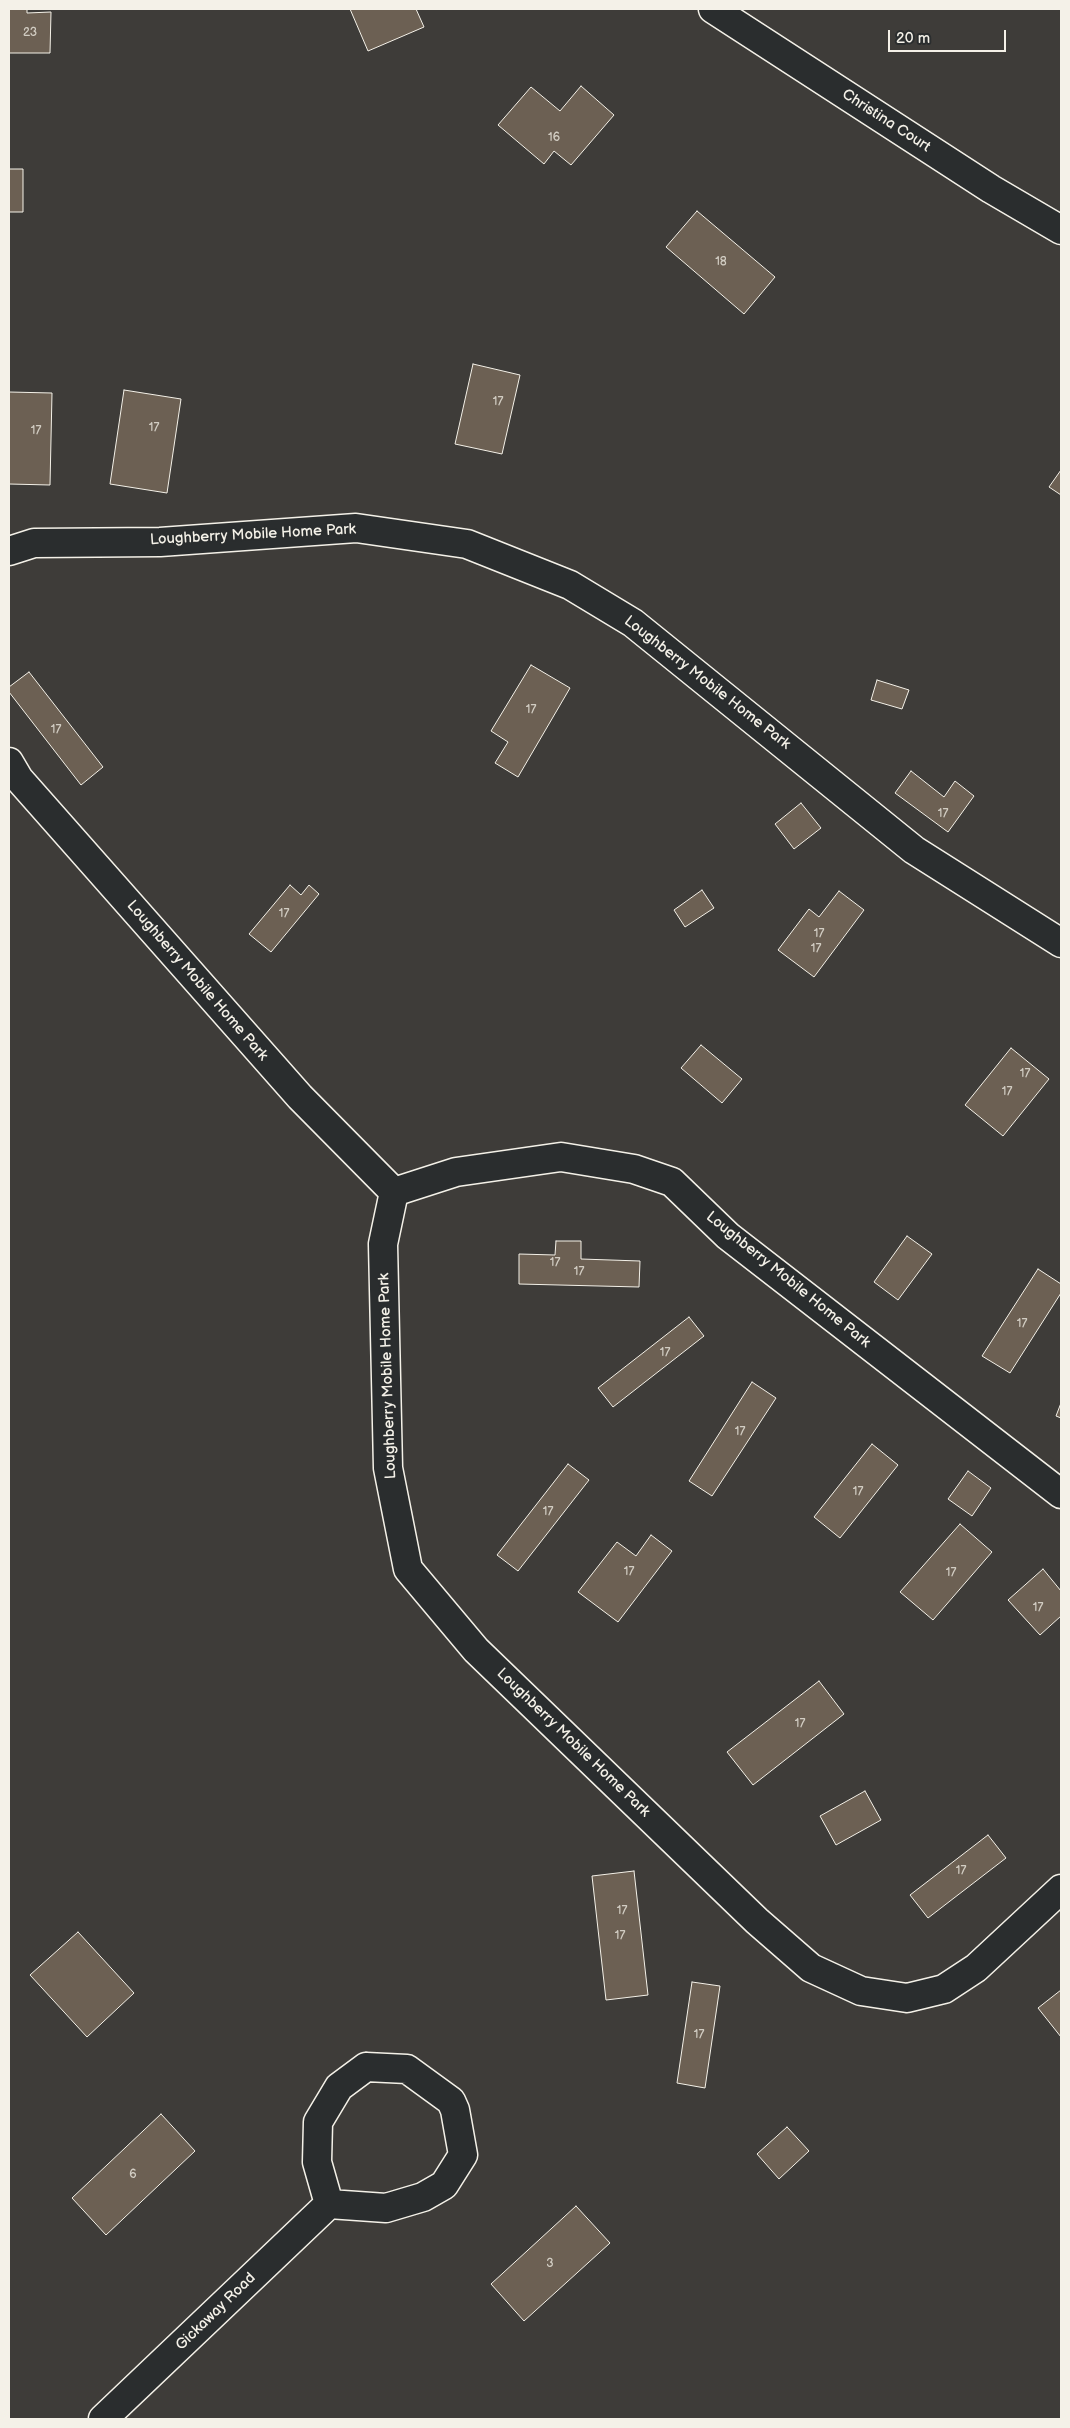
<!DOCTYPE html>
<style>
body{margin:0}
#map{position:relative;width:1070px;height:2428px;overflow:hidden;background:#3e3c39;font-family:"Balsamiq Sans",sans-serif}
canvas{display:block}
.frame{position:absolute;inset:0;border:10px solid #f4f1e8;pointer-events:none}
.scale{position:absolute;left:888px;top:30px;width:118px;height:22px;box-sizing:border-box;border:2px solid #f4f1e8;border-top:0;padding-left:6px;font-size:15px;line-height:18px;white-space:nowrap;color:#f4f1e8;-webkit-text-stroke:4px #2a2d2e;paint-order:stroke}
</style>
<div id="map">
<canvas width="1070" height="2428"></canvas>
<div class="frame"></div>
<div class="scale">20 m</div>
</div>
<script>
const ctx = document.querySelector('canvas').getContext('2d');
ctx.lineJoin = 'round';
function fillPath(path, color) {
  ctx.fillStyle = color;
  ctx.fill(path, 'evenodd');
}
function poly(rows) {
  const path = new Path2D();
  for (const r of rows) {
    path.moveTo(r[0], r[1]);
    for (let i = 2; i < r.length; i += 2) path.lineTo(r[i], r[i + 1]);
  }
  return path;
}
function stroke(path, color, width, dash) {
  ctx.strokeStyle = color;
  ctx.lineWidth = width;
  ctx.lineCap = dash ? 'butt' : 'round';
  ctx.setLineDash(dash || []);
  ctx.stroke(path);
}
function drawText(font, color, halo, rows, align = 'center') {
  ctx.font = font + ' "Balsamiq Sans",sans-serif';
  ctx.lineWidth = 4;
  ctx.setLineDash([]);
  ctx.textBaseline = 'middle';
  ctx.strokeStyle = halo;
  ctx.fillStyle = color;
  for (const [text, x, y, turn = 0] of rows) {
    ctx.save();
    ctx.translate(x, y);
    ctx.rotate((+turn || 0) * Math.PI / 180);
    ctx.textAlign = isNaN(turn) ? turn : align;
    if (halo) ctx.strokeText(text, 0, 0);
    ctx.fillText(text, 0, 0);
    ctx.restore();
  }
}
const building = poly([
 [9,9,27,9,27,13,51,12,50,53,9,53,9,9],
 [350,9,416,9,424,27,368,51,350,9],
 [581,86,614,115,571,165,554,151,544,164,498,125,531,87,560,111,581,86],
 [9,169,23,169,23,212,9,212,9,169],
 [697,211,775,277,744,314,666,247,697,211],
 [473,364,520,375,502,454,455,444,473,364],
 [124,390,181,399,167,493,110,484,124,390],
 [9,392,52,393,50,485,9,484,9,392],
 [1061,470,1061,495,1049,487,1061,470],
 [531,665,570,688,518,777,495,763,508,742,491,731,531,665],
 [29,672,103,767,81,785,9,692,9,687,29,672],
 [877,680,909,690,902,709,871,700,877,680],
 [911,771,944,797,955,781,974,796,948,832,895,793,911,771],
 [801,803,821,828,794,849,775,824,801,803],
 [290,885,301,895,309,885,319,894,271,952,249,934,290,885],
 [702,890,714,908,685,927,674,910,702,890],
 [839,891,864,910,814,977,778,950,809,909,819,917,839,891],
 [701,1045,742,1079,722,1103,681,1068,701,1045],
 [1011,1048,1049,1079,1003,1136,965,1105,1011,1048],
 [907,1236,932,1254,898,1300,874,1282,907,1236],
 [556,1241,581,1241,581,1259,640,1261,639,1287,519,1284,519,1254,555,1255,556,1241],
 [1038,1269,1061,1284,1061,1293,1010,1373,982,1356,1038,1269],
 [689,1317,704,1336,613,1407,598,1388,689,1317],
 [752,1382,776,1398,712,1496,689,1481,752,1382],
 [1061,1403,1061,1418,1056,1416,1061,1403],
 [872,1444,898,1465,840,1538,814,1517,872,1444],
 [568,1464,589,1480,518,1571,497,1555,568,1464],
 [968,1471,991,1488,972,1516,948,1499,968,1471],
 [960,1524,992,1552,933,1620,900,1592,960,1524],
 [651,1535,672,1551,618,1622,578,1592,617,1542,636,1556,651,1535],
 [1043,1569,1061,1591,1061,1616,1040,1635,1008,1600,1043,1569],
 [819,1681,844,1714,753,1785,727,1752,819,1681],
 [865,1791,881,1820,836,1845,820,1816,865,1791],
 [988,1835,1006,1858,928,1918,910,1895,988,1835],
 [634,1871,648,1995,606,2000,592,1876,634,1871],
 [78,1932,134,1993,87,2037,30,1975,78,1932],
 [692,1982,720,1986,705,2088,677,2083,692,1982],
 [1061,1990,1061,2037,1038,2008,1061,1990],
 [161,2114,195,2151,106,2235,72,2198,161,2114],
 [787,2127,809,2151,779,2179,757,2154,787,2127],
 [576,2206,610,2243,524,2321,491,2284,576,2206]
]);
fillPath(building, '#6c6053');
stroke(building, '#f4f1e8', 1);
const minor = poly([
 [713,9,991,189,1061,230],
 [9,551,34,543,160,542,356,528,467,544,570,585,633,623,914,850,1061,943],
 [9,762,19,779,300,1097,394,1192],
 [1061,1494,728,1236,672,1182,634,1169,561,1157,456,1172,394,1192,383,1244,388,1468,408,1569,476,1650,757,1921,811,1968,861,1991,907,1998,944,1989,976,1968,1061,1889],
 [366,2067,407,2069,451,2101,455,2110,463,2155,444,2185,423,2197,386,2208,329,2204,317,2162,318,2122,339,2087,366,2067],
 [103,2419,329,2204]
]);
stroke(minor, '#f4f1e8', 31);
stroke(minor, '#2a2d2e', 28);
drawText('12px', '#d2cdc3', null, [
 ["23",30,33],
 ["16",554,138],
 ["18",721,262],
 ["17",498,402],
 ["17",154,428],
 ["17",36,431],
 ["17",531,710],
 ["17",56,730],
 ["17",943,814],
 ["17",284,914],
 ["17",819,934],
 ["17",816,949],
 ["17",1025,1074],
 ["17",1007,1092],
 ["17",555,1263],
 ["17",579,1272],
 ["17",1022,1324],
 ["17",665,1353],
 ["17",740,1432],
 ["17",858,1492],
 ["17",548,1512],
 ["17",629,1572],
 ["17",951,1573],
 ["17",1038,1608],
 ["17",800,1724],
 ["17",961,1871],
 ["17",622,1911],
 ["17",620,1936],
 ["17",699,2035],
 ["6",133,2175],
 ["3",550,2264]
]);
drawText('15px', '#f4f1e8', '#2a2d2e', [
 ["Christina Court",886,121,33],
 ["Loughberry Mobile Home Park",253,535,-3],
 ["Loughberry Mobile Home Park",707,683,38],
 ["Loughberry Mobile Home Park",197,981,49],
 ["Loughberry Mobile Home Park",788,1280,39],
 ["Loughberry Mobile Home Park",388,1376,-92],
 ["Loughberry Mobile Home Park",573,1743,44],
 ["Gickaway Road",216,2312,-44]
]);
</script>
